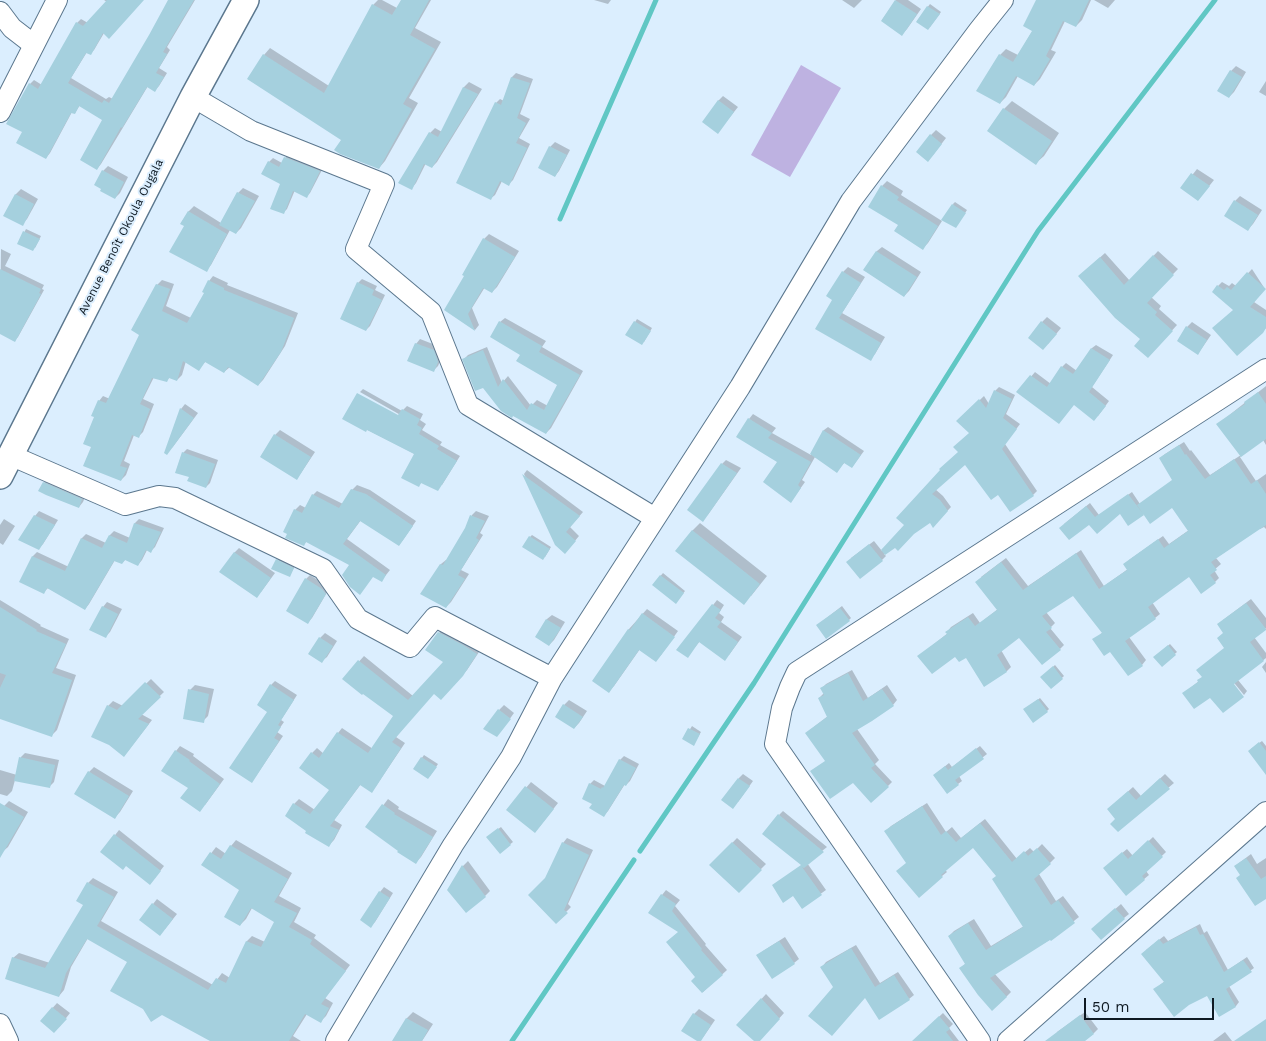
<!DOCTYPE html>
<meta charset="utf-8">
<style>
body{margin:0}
#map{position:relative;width:1266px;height:1041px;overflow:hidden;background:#dbeefe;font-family:"Work Sans",sans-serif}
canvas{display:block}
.scale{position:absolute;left:1084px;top:998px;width:130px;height:22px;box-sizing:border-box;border:2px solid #0e1922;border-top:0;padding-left:6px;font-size:15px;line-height:18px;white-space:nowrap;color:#0e1922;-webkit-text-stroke:4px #dbeefe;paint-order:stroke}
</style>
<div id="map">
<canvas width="1266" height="1041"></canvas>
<div class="scale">50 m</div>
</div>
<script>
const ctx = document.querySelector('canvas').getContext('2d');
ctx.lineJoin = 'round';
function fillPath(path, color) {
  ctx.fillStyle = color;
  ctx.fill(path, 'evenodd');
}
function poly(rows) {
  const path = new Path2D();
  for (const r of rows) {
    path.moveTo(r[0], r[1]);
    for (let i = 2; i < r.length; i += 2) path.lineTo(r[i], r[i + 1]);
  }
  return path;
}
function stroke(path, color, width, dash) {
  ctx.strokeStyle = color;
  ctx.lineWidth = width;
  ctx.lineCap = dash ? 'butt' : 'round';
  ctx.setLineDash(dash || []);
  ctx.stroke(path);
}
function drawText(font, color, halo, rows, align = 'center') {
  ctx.font = font + ' "Work Sans",sans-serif';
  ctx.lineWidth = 4;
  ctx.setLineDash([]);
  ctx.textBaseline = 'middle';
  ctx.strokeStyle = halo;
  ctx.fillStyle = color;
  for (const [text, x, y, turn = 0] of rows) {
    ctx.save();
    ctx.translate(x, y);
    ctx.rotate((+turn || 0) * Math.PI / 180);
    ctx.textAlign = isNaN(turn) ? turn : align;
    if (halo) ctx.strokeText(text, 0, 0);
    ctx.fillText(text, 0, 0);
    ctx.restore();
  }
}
fillPath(poly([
 [801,65,841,88,790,177,751,155]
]), '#beb2e1');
fillPath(poly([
 [104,0,143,0,104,33,94,50,90,54,87,52,71,78,106,99,109,97,113,99,170,0,195,0,167,47,170,50,159,68,167,73,159,86,155,90,148,86,101,164,97,169,104,120,80,105,75,113,72,112,50,153,46,158,24,132,30,84,34,80,42,85,77,23,81,19,88,23,107,2],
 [378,0,382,0,397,8,402,0,431,0,415,28,441,42,409,98,418,103,385,161,379,168,342,139,264,55,270,48,329,86,373,5],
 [594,0,611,0,608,4],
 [842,0,862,0,854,8],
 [896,0,908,0,921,9,907,29,902,34,882,20],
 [1037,0,1091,0,1082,20,1076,26,1065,21,1051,50,1056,52,1040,79,1034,85,1018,76,1006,97,1000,103,978,91,1000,55,1006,49,1018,55,1033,30],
 [1094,0,1115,0,1108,8],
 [930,4,941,12,930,27,917,21],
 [1236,66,1246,72,1234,92,1229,97,1219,91,1231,71],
 [516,73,533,79,520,114,530,119,519,138,530,144,513,180,509,184,502,181,495,195,490,199,496,103,500,99,504,101,512,77],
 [1266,81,1266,96,1259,92],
 [469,82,482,89,437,162,432,167,426,163,416,183,412,188,430,133,435,128,442,132,464,87],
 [723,96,738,107,718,132,718,101],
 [1012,101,1059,133,1044,156,1036,163,989,131,1004,109],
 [936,130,946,138,933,155,931,135],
 [555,142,570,150,559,171,555,176,550,147],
 [288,154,323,168,310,193,307,196,295,190,287,209,283,213,282,184,269,162,273,158,282,163],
 [108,166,128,177,120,193,115,198,103,188,103,171],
 [1197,169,1214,180,1198,200,1182,188],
 [887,181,903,191,901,195,942,221,928,243,923,248,899,225,882,186],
 [243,188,259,196,241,228,236,233,230,230,211,265,206,270,185,225,181,223,189,211,194,206,221,223,238,193],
 [21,189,38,199,27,219,22,224,5,215,16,194],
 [1240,196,1262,210,1253,224,1248,229,1235,201],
 [955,202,967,210,958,224,953,204],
 [26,229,41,236,35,248,19,243],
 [489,234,519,251,497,287,492,292,485,287,472,308,479,325,475,330,446,309,466,276,484,239],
 [882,247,921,272,909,291,904,296,864,270,877,251],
 [1,249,11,254,5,266,44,285,42,289,44,290,18,337,14,341,0,333],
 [1158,251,1178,269,1151,297,1161,306,1159,309,1177,325,1148,357,1142,339,1085,271,1105,253,1130,281],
 [848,267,865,277,842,313,885,337,875,354,870,359,817,328,834,300,843,272],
 [1252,269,1265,289,1254,302,1266,310,1266,328,1262,332,1234,310,1218,286,1222,282,1229,286,1232,283,1236,286],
 [213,276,228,283,227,285,298,313,285,346,263,380,258,385,230,367,224,372,206,361,199,369,186,361,182,375,177,380,170,377,166,381,154,377,143,399,154,404,143,432,138,437,134,435,124,461,130,464,126,475,121,480,92,447,96,416,99,401,103,396,110,399,141,335,157,285,162,280,174,284,166,306,191,318,206,293,209,281],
 [362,279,377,286,375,290,385,295,370,326,366,330,358,283],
 [1047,317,1061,328,1048,344,1042,322],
 [505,318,546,341,542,347,583,371,551,428,546,433,464,359,468,355,487,347,502,383,508,376,531,406,537,400,548,406,558,384,522,355,500,322],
 [637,319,652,328,644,342,627,335],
 [1192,322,1211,335,1202,348,1198,353,1187,327],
 [420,339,438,346,442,357,438,366,434,370,416,344],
 [1096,345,1113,355,1092,387,1109,401,1098,416,1074,404,1018,392,1035,372,1051,384,1062,367,1066,363,1077,371,1092,348],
 [1266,386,1266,445,1263,440,1240,457,1256,481,1266,474,1266,529,1264,527,1260,529,1260,528,1216,558,1221,564,1214,570,1219,578,1215,582,1190,575,1152,602,1160,614,1155,618,1129,637,1146,660,1142,665,1110,650,1094,640,1103,632,1074,594,1046,612,1055,623,1050,628,1064,645,1060,649,1020,636,1001,650,1011,667,1007,671,984,685,966,656,955,655,919,656,948,633,947,632,951,627,973,613,980,623,998,609,981,577,1006,558,1028,586,1081,550,1104,586,1128,569,1129,560,1163,536,1169,544,1189,530,1172,506,1144,513,1143,514,1120,512,1089,523,1064,524,1090,503,1099,515,1132,492,1140,504,1173,480,1160,458,1165,454,1184,442,1190,451,1191,450,1210,475,1241,455,1218,424],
 [999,387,1015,395,1006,414,1020,424,1005,444,1037,491,1033,495,998,493,965,463,935,489,943,496,951,507,933,526,930,522,884,554,886,556,882,560,851,558,874,541,882,551,906,525,960,452,970,433,958,421,984,396,989,404,995,391],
 [363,389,402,411,407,406,423,414,420,420,426,424,422,430,442,442,440,445,460,456,442,485,422,482,419,485,415,454,344,418,403,419,404,417,360,392],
 [185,404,198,413,172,448,181,409],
 [753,414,776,428,772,433,811,455,824,430,828,427,864,451,852,467,845,462,837,471,815,457,802,480,805,482,795,496,779,462,749,419],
 [280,430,315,452,301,473,297,478,261,456,275,435],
 [187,449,218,460,210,483,206,487,190,476,183,453],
 [726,460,741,468,707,516,722,464],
 [527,470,583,512,570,527,579,536,569,548,556,544,524,474],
 [48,478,86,495,83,502,79,507,44,483],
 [357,485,370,490,416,521,403,540,399,545,361,520,347,539,390,570,382,580,307,541,303,545,295,510,300,505,306,508,313,495,317,491,343,504,352,490],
 [39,511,58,520,43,544,39,548,35,516],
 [476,511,489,516,480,533,483,535,461,570,469,574,451,602,446,607,422,594,441,564,446,560,447,560,466,529,472,515],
 [4,519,15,526,3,545,0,543,0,525],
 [139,519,164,528,155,547,151,551,147,550,142,560,138,565,126,559,122,563,115,560,89,604,85,609,48,588,44,592,21,581,33,556,37,552,69,567,82,538,86,534,106,543,110,535,114,531,130,538,135,523],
 [700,523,767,576,751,596,692,531],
 [532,535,551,547,545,557,530,537],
 [239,548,275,573,261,592,234,553],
 [279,558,295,566,291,573,277,560],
 [663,573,685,591,678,600,653,585],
 [310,575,326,585,329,589,312,618,308,622,306,579],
 [1251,599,1266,618,1266,628,1254,637,1266,653,1266,658,1238,680,1247,691,1244,695,1231,679,1211,696,1184,693,1199,681,1225,648,1223,620],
 [0,600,41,625,40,626,69,639,56,668,76,675,57,730,52,735,0,696],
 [717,600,724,605,719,613,724,617,721,622,742,637,729,655,700,641,688,656,678,650],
 [107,602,122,609,110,632,105,637,103,607],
 [842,606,851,618,849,620,820,623],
 [647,609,678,631,661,655,656,660,640,649,614,686,609,691,594,681,629,629],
 [552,615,565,622,554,640,549,645,536,637,547,619],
 [444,628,481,649,467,670,441,698,434,692,396,737,405,743,376,786,372,791,361,784,334,820,342,825,334,840,329,845,308,830,294,804,299,799,315,810,331,789,312,753,317,748,324,754,338,733,342,728,373,749,395,716,346,676,364,656,413,696,445,661,439,633],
 [325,633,337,641,327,657,322,661,320,638],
 [1170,644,1177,652,1162,665,1157,655],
 [1266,662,1266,673,1262,667],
 [1055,665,1064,676,1051,688,1042,677],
 [852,670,868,698,887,685,897,700,893,705,857,729,879,760,875,764,892,782,888,786,853,781,826,760,806,733,828,716,819,698,824,693,822,688,826,684],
 [151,679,164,692,141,714,152,720,128,751,108,706,113,701,123,706],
 [275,681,297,695,281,720,284,722,277,732,283,736,256,776,268,711,271,685],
 [195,685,214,689,208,716,203,721,190,690],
 [1040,698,1049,709,1047,711,1027,708],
 [569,700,587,711,579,723,574,728,557,716,564,705],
 [504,705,514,713,501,731,499,710],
 [692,726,701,732,695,742,684,739],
 [1262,741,1266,746,1266,762,1251,749],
 [180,746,194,754,193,756,224,779,205,805,189,787,176,751],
 [980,746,987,754,959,776,962,781,958,784,938,772,949,763,952,767],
 [25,753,59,760,54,782,49,787,15,780,12,791,7,796,0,794,0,770,17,775,21,757],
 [424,755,438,764,430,776,414,769],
 [624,756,639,764,630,781,626,785,625,784,608,811,604,815,593,804,590,784,594,780,605,786,620,760],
 [94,767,133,791,120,812,115,817,89,772],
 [743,774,753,781,738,802,739,778],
 [1165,774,1174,783,1118,830,1117,819,1113,805,1133,787,1141,796],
 [531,782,558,803,540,826,507,810],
 [388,799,399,807,398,809,437,831,421,857,416,862,367,827],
 [9,801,28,812,8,847,0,854,0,812,4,806],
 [927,803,946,832,952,827,961,838,985,819,1017,859,1030,848,1034,852,1042,844,1055,858,1039,874,1056,901,1063,896,1079,917,1051,939,994,973,1011,992,1006,997,961,968,966,963,949,936,954,931,974,919,991,946,1024,926,997,875,973,846,945,870,947,872,942,876,919,896,907,863,886,831,891,826],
 [783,811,827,847,807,863,826,890,802,907,802,864,779,815],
 [501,827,513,842,500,852,490,835],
 [119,830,164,866,154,879,102,852],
 [1153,837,1166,852,1146,871,1149,875,1126,894,1109,864,1127,849,1133,856],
 [567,838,593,850,568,904,571,907,556,922,546,878,563,843],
 [737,838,766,864,739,891,711,865],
 [236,840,292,873,279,896,301,908,294,922,316,935,314,938,350,965,325,998,333,1003,326,1016,321,1021,307,1014,293,1036,301,1041,213,1041,129,962,88,938,71,967,64,990,59,996,13,958,19,953,50,963,85,904,88,883,93,878,118,892,101,921,213,985,222,973,230,978,247,941,252,936,265,942,276,921,252,908,246,919,240,925,241,890,203,864,216,847,226,854,231,846],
 [1251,854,1257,864,1266,858,1266,898,1241,875,1235,866],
 [468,861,490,891,485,896,448,890,463,866],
 [384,887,393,893,375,922,371,926,380,892],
 [666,890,680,900,675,906,706,944,705,945,727,970,703,992,679,932,662,895],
 [157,899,177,914,165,929,153,904],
 [1121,904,1129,914,1124,918,1098,924],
 [1200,924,1204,933,1207,931,1228,970,1247,957,1254,968,1229,986,1239,1002,1236,1006,1219,1016,1208,995,1155,989,1165,981,1146,950,1164,936,1168,941],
 [785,937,799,959,794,963,758,956,763,951],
 [856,945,880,983,898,972,914,995,909,999,865,996,835,988,822,967,826,962],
 [766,994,784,1013,759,1041,756,1041,738,1025],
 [57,1003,70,1013,59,1027,41,1021],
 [699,1009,715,1020,704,1036,700,1041,694,1014],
 [413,1012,433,1024,424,1038,422,1041,393,1041,407,1018],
 [1085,1012,1098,1029,1094,1033,1083,1041,1055,1041,1057,1032],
 [943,1013,953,1024,949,1028,959,1041,933,1041,925,1030],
 [1225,1032,1232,1041,1213,1041]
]), '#0003');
stroke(poly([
 [560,219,656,0],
 [640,851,754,683,1038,231,1215,0],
 [512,1041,634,860]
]), '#60c7c4', 5);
fillPath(poly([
 [107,0,144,0,109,39,103,33,91,55,86,53,68,83,102,103,104,100,109,103,149,35,168,0,194,0,163,52,167,54,156,73,164,77,155,92,147,87,122,128,121,127,97,170,80,160,102,120,79,106,75,114,71,113,46,159,16,143,22,132,6,124,29,83,38,89,76,22,83,26],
 [401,0,429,0,410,35,435,49,403,104,412,109,379,169,340,154,334,150,341,140,247,79,263,54,324,93,372,4,392,15],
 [895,0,917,14,902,36,881,21],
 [1036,0,1089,0,1076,27,1063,21,1046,56,1050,59,1034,86,1016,76,1000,104,976,91,999,54,1013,62,1032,31,1023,26],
 [927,6,940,14,928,30,916,22],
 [1230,70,1242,77,1229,98,1217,91],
 [511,77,530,83,517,118,526,123,516,143,527,148,509,186,500,181,491,200,456,183,495,102,501,105],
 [463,87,478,94,432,168,424,164,412,190,398,183,429,132,438,137],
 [718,100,734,112,718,134,702,122],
 [1003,108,1052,141,1036,165,987,131],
 [930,134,942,144,928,162,916,152],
 [549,146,567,155,555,177,538,168],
 [284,157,320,171,307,198,293,191,284,214,270,209,280,184,261,174,268,161,279,167],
 [102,170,124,182,115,199,100,191,101,189,94,185],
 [1191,173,1210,186,1198,201,1180,188],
 [881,185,899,197,897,200,938,226,923,250,894,231,898,225,868,207],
 [237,192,255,201,236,234,219,225],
 [15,194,34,204,23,226,3,216],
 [1234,200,1258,215,1248,231,1224,216],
 [952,204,966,213,956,228,941,220],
 [188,211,227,234,207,272,169,252,184,226,180,224],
 [23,231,40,239,33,251,17,244],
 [483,238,515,257,492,293,483,288,468,314,475,331,444,310,464,276,462,275],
 [876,251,917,277,904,297,863,270],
 [1153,255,1174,275,1147,303,1157,312,1155,315,1173,331,1148,358,1134,346,1140,339,1115,318,1078,276,1100,257,1124,285],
 [0,269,41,289,39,293,41,294,15,342,0,334],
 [842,271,861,283,839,318,881,343,871,361,815,329,832,300,826,296],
 [1247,272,1266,289,1250,307,1266,317,1266,328,1263,333,1237,356,1212,328,1233,310,1212,292,1217,285,1224,290,1227,287,1231,290],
 [208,280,224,288,224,290,294,318,281,352,258,386,228,367,224,373,205,362,199,371,183,361,177,381,169,378,167,382,152,378,140,404,150,409,139,438,132,435,120,466,127,468,121,481,83,466,91,447,83,444,94,417,91,416,98,400,106,403,139,335,131,330,156,284,170,289,162,311,187,323,204,293,202,292],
 [357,282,374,290,372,295,382,300,366,331,340,319],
 [499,321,542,346,539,352,580,375,546,434,513,416,512,418,501,411,483,388,475,391,462,359,483,350,498,387,503,379,527,410,531,403,544,410,557,385,516,361,520,355,490,337],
 [634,321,651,331,642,345,625,335],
 [1041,321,1057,334,1043,350,1028,338],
 [1186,326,1207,340,1198,355,1177,341],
 [415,343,434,350,438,362,434,372,407,361],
 [1091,348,1110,360,1089,392,1106,406,1094,421,1074,405,1059,424,1016,392,1030,375,1047,387,1061,366,1073,374],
 [994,390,1012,399,1003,418,1017,429,1002,449,1034,496,1010,512,998,495,991,500,965,465,932,494,940,500,948,511,933,528,930,523,914,534,898,551,895,548,885,555,881,550,904,525,896,518,940,470,939,469,958,452,953,447,969,433,956,421,979,399,986,408],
 [1258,392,1266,404,1266,439,1241,457,1216,424,1245,404,1244,402],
 [357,393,398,415,402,409,420,419,417,425,422,428,419,434,439,446,437,449,457,461,438,491,421,483,419,487,401,478,414,454,367,430,366,432,342,419],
 [180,408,194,418,167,455,164,453],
 [748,418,772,433,768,438,811,462,798,485,801,488,791,503,763,482,777,462,736,437],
 [823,430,861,455,852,468,844,463,837,473,810,454],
 [274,434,311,457,297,480,260,457],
 [1179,445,1185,455,1186,454,1205,479,1234,459,1251,484,1257,480,1266,494,1266,525,1211,562,1217,570,1210,575,1216,583,1201,594,1189,577,1148,607,1156,619,1125,641,1143,666,1128,676,1110,652,1104,656,1092,639,1102,633,1073,596,1042,616,1052,628,1046,632,1061,650,1042,665,1019,638,997,655,1007,672,984,687,966,658,959,662,955,657,932,674,917,656,947,634,945,632,968,617,975,626,997,610,975,582,1001,562,1023,590,1076,553,1099,589,1127,570,1123,564,1158,539,1164,548,1188,531,1172,508,1150,524,1137,505,1172,480,1159,458],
 [182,452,215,464,206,488,187,481,189,477,175,473],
 [721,463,737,473,703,522,687,510],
 [522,474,580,516,566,532,576,541,565,554,555,545],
 [43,482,82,499,79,508,46,495,38,491],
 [351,489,366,494,413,526,399,546,360,521,343,544,386,575,382,582,373,577,360,595,350,587,342,575,349,565,306,542,304,546,285,538,287,534,283,532,294,509,302,513,312,494,339,508],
 [1128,494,1144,515,1128,526,1120,514,1097,534,1089,525,1069,540,1059,528,1086,506,1095,517],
 [34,515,55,525,39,550,18,540],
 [470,515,485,521,476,538,479,540,458,575,465,579,446,608,420,594,440,564,443,565,465,528],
 [134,523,161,532,151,553,146,550,138,566,125,560,122,564,114,561,85,610,47,588,44,594,19,582,32,556,65,571,81,538,102,548,109,535,127,543],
 [692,530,760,584,744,605,675,551],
 [529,536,550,549,543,560,522,547],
 [869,544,883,561,860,579,846,562],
 [234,552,271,578,257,598,219,572],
 [276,559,294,568,290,577,271,569],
 [660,575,684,593,676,604,652,585],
 [305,578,322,589,326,594,308,624,286,611],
 [1246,603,1266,629,1266,630,1250,642,1264,661,1234,684,1244,697,1223,713,1210,698,1194,709,1182,693,1198,682,1197,680,1202,677,1196,670,1224,648,1217,638,1223,633,1217,624],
 [712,604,721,610,715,618,721,622,717,627,738,642,725,661,699,642,688,658,676,650],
 [102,606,118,614,106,638,89,630],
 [0,607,37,630,36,631,66,644,52,673,72,680,52,737,0,719,0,688,6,675,0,673],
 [840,608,850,621,826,639,816,625],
 [642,613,675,637,656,662,639,650,609,693,592,681,628,629,630,630],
 [546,619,561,628,549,646,535,637],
 [438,632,463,645,477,654,463,676,441,700,434,694,392,742,401,748,372,793,360,785,330,826,339,830,329,847,305,833,306,831,285,816,293,803,310,814,329,790,299,768,311,752,319,758,337,732,368,753,393,716,363,694,362,695,342,679,358,660,408,700,443,662,425,650],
 [319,637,333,646,322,663,308,654],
 [1168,645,1176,655,1162,667,1153,657],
 [1053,666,1063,679,1051,689,1040,677],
 [848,673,863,701,882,689,894,706,872,721,852,733,875,765,871,768,889,787,871,803,853,783,830,799,810,771,825,761,805,733,827,717,818,698,824,695,820,688],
 [145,682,161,697,138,719,149,724,124,757,109,745,91,737,107,705,117,710],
 [270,684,294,700,278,725,281,727,274,738,279,741,252,783,229,768,267,712,257,705],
 [188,689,209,694,204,723,183,719],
 [1038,699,1048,712,1033,723,1023,709],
 [563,704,583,717,574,729,555,717],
 [498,709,511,719,497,737,483,729],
 [688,728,700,734,694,746,682,739],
 [1259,742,1266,751,1266,775,1248,751],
 [976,748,984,759,955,780,959,785,947,794,933,775,945,766,948,770],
 [175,750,190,760,189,761,220,784,200,812,180,798,188,788,161,771],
 [19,757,55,765,50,788,14,781],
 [421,757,437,767,428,779,413,769],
 [619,759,636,768,626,786,624,785,604,817,589,808,592,804,582,799,589,783,601,789,602,787,603,788],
 [88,771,129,796,115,819,74,794],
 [738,778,750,786,733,809,721,800],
 [1160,778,1170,789,1118,832,1110,824,1115,819,1107,809,1128,791,1136,800],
 [525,786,554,809,535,833,506,810],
 [0,803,24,817,0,858],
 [382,804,395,813,394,814,433,837,416,864,397,852,398,851,365,827],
 [922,806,941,835,946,831,956,842,980,823,1012,862,1024,851,1028,856,1037,848,1051,864,1034,879,1051,905,1058,900,1075,923,1051,941,1050,940,990,978,1007,997,992,1011,978,995,959,968,965,964,948,936,968,923,986,950,1023,927,992,879,996,876,973,848,941,875,943,877,919,898,896,871,906,863,884,831],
 [778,814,824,852,804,868,802,867,822,895,802,909,793,896,783,903,772,885,801,865,762,834],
 [498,828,511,845,500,854,486,837],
 [114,834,161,871,150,885,126,866,123,870,100,852],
 [1148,840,1163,857,1142,876,1145,880,1126,896,1103,868,1122,852,1128,859],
 [562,842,589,855,564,910,568,913,556,924,528,895,545,878],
 [732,842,762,870,739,893,709,865],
 [230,845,288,879,274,902,297,913,289,927,312,940,310,944,346,971,321,1004,329,1008,321,1023,305,1014,289,1041,210,1041,162,1015,151,1022,143,1009,110,991,127,962,87,939,66,973,59,997,5,979,12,957,45,968,83,905,76,901,87,882,114,897,97,926,208,990,216,978,226,983,246,941,261,947,274,922,251,908,240,926,224,917,239,890,201,865,210,852,221,859],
 [1246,858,1261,879,1266,876,1266,899,1255,906,1236,878,1240,875,1234,866],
 [462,865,486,897,466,913,447,890],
 [379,891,390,898,371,928,360,920],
 [661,894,676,904,672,911,702,949,701,950,723,975,702,993,691,981,695,977,666,942,678,932,648,913],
 [152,903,173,919,160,936,139,920],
 [1115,908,1125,919,1101,940,1091,929],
 [1196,927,1200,935,1203,934,1224,972,1243,960,1252,972,1226,989,1236,1007,1219,1017,1207,996,1189,1005,1174,1017,1153,989,1164,982,1141,954,1159,939,1163,944],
 [779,941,795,964,772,979,756,955],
 [851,948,875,987,894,975,910,1000,879,1020,865,998,832,1036,808,1016,833,987,820,967],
 [761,998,780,1019,760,1041,754,1041,736,1025],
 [52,1007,67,1019,54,1033,40,1021],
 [693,1013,711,1025,701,1041,697,1041,681,1031],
 [1080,1015,1094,1034,1085,1041,1045,1041],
 [939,1016,950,1029,946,1032,953,1041,912,1041],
 [406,1018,428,1030,422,1041,392,1041],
 [1266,1019,1266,1041,1234,1041]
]), '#a5d0de');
const minor = poly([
 [0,12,12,28,34,45],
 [193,97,251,131,384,184,356,249,431,312,468,405,655,518],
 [0,112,57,0],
 [10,455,125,505,159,496,175,498,323,569,358,619,410,647,435,617,552,678],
 [0,1024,8,1041],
 [336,1041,453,845,511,757,552,678,740,387,851,201,979,30,1003,0],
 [980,1041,775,744,782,708,790,687,797,672,1266,369],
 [1008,1041,1266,812]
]);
const tertiary = poly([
 [0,476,193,97,246,0]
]);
stroke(minor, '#5b778e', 22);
stroke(tertiary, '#5b778e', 28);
stroke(minor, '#fff', 20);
stroke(tertiary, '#fff', 25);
drawText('12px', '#0e1922', '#dbeefe', [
 ["Avenue Benoît Okoula Ougala",121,237,-63]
]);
</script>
